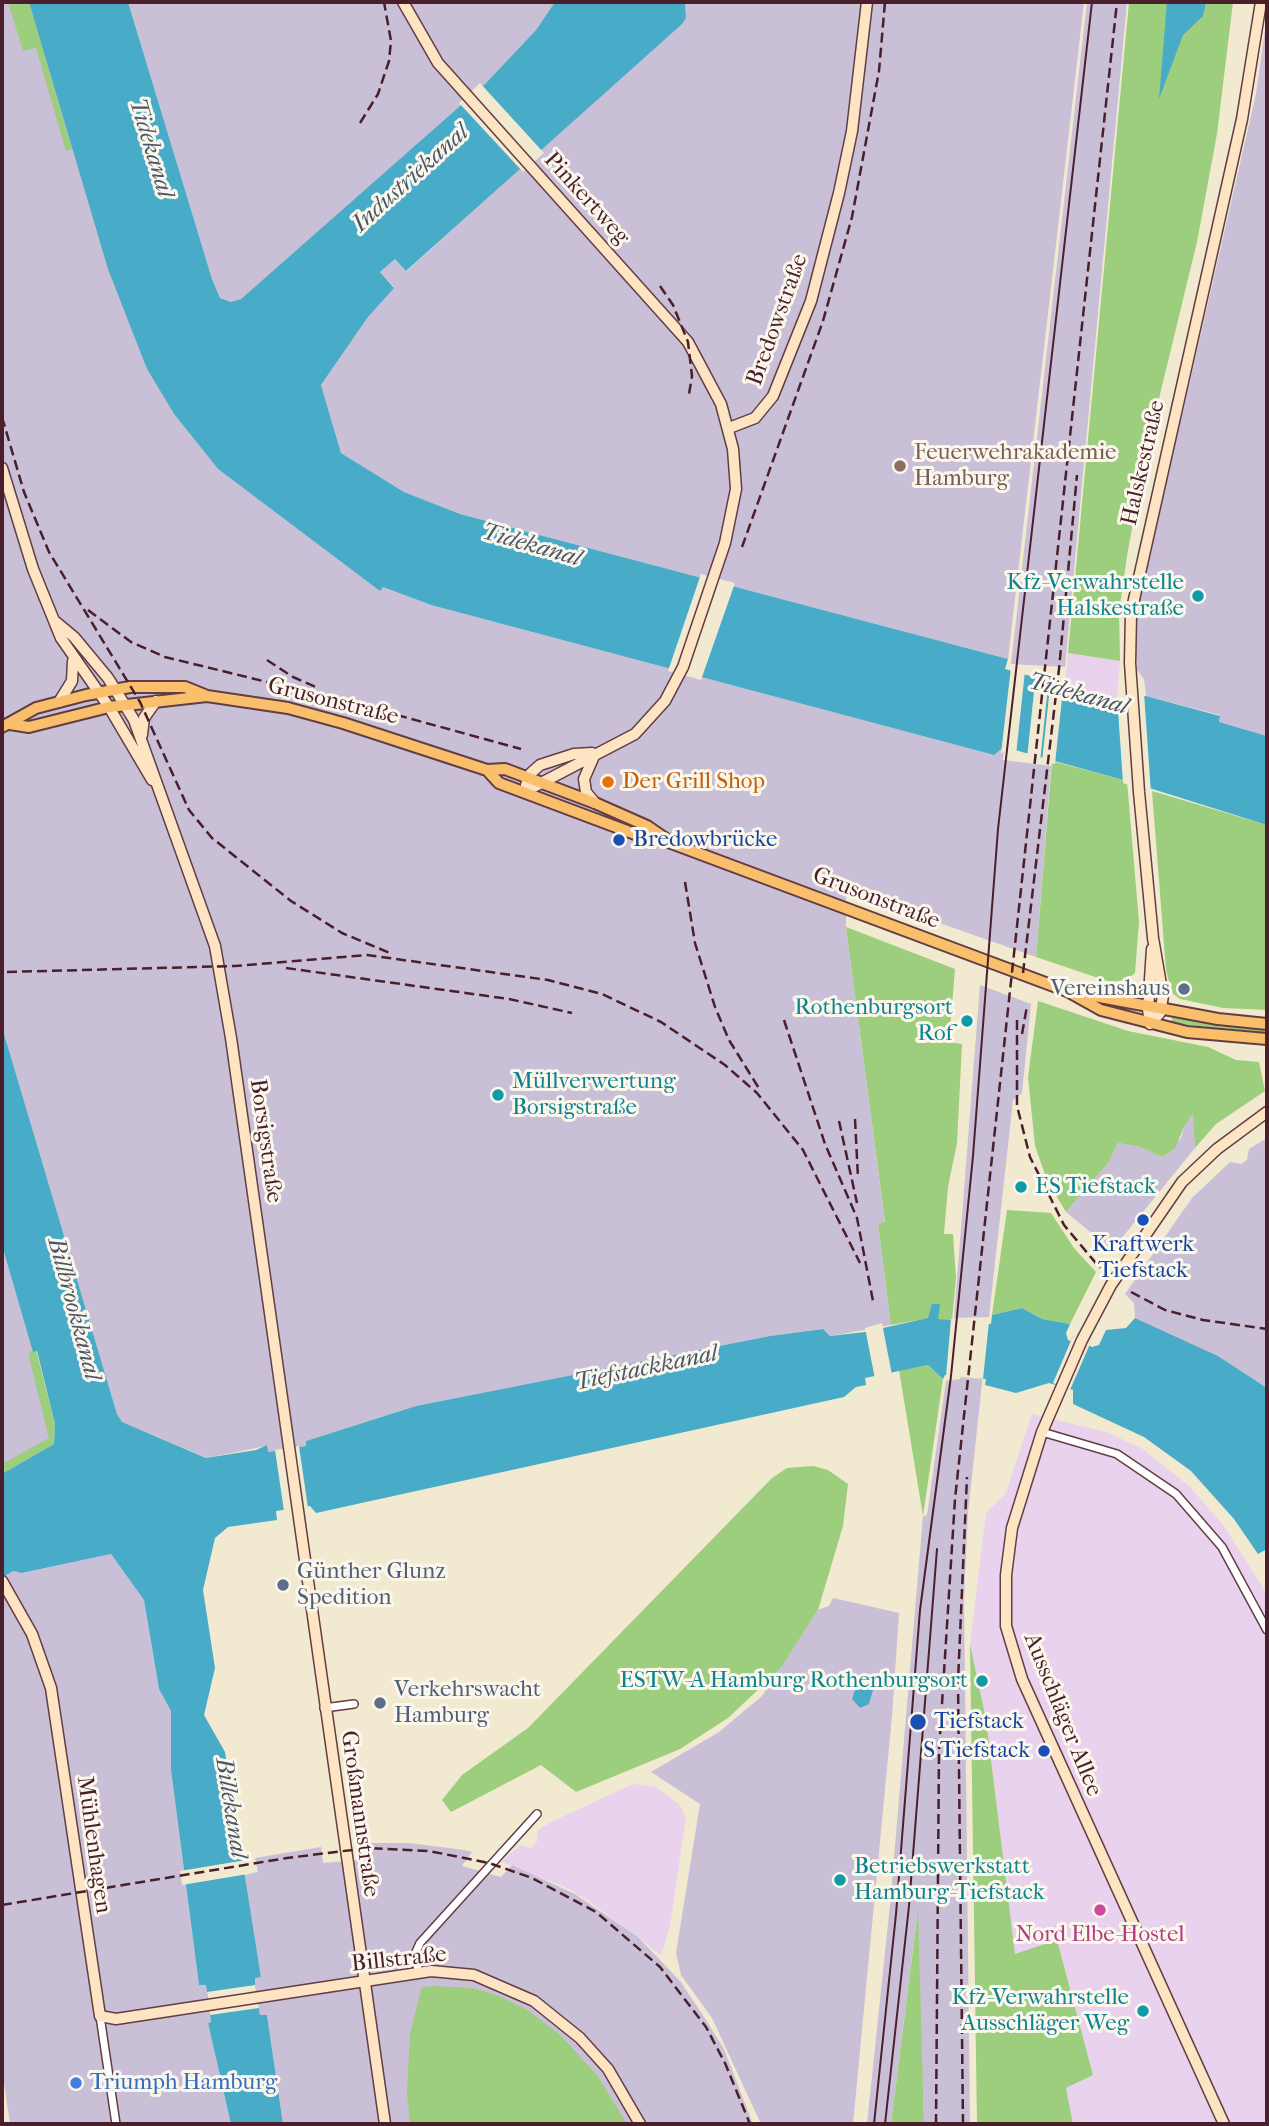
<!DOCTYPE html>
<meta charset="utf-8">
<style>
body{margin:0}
#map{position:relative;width:1269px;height:2126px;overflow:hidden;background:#f1e9d0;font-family:"IM FELL French Canon",serif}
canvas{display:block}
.frame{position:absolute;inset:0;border:4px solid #4a1f2b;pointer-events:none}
</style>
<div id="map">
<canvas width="1269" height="2126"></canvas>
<div class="frame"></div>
</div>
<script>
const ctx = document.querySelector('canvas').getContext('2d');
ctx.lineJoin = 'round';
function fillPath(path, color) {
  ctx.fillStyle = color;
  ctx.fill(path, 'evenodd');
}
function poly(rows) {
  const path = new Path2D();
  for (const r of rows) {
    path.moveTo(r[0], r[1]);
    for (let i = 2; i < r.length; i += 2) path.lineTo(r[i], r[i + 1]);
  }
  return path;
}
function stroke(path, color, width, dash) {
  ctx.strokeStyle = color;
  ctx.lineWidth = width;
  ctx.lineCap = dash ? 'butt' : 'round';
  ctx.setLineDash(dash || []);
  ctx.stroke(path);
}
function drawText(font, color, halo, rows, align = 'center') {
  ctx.font = font + ' "IM FELL French Canon",serif';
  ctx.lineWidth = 6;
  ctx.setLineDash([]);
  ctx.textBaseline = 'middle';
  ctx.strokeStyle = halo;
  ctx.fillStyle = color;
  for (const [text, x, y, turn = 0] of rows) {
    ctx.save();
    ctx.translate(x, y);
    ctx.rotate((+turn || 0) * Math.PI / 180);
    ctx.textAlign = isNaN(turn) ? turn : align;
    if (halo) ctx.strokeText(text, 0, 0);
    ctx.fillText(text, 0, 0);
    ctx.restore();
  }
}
fillPath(poly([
 [1068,653,1120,661,1117,700,1065,684],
 [1032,1414,1106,1432,1141,1448,1190,1487,1224,1526,1267,1594,1267,2124,1073,2124,1066,2088,1093,2075,1057,1940,1015,1955,986,1719,970,1644,986,1513,1006,1493],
 [633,1784,656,1787,679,1804,686,1817,670,1926,661,1955,589,1901,565,1887,501,1862,520,1845,531,1848,538,1840,537,1831,551,1822]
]), '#e9d2ed');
fillPath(poly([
 [2,2,29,2,147,369,174,414,218,469,380,590,383,587,431,605,994,755,1004,747,1003,760,1051,766,1036,957,846,890,846,927,885,1223,878,1224,891,1325,830,1336,822,1329,770,1336,416,1406,306,1441,306,1446,267,1452,266,1446,207,1458,122,1422,117,1414,2,1027],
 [128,2,555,2,536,30,486,83,241,299,231,302,220,298,212,279],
 [685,2,1084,2,1008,659,460,514,404,492,341,453,321,385,368,317,394,287,380,272,395,259,407,271,686,18],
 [1087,2,1127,2,1065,667,1011,664],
 [1267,16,1267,736,1219,722,1220,715,1146,696,1144,679,1137,670,1135,639,1136,604,1144,562,1182,416,1256,94],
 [980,985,1031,1004,1022,1093,1013,1100,989,1317,954,1318],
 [1194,1113,1195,1148,1112,1250,1066,1212,1108,1163,1118,1143,1140,1147,1162,1157,1181,1138,1184,1127],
 [1267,1138,1267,1388,1218,1356,1135,1318,1134,1303,1125,1294,1192,1198,1230,1162,1241,1164,1247,1160,1249,1149],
 [2,1245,34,1351,54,1444,2,1474],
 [961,1372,983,1374,968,1513,964,1599,970,2124,924,2124,917,1916,891,2124,867,2124,890,1905,923,1516,927,1515,946,1381,960,1379],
 [111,1554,144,1600,159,1689,171,1711,171,1770,199,1985,206,1984,211,2022,208,2023,231,2124,10,2124,2,2069,2,1578,13,1571,23,1573],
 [833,1598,899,1613,892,1716,853,2124,761,2124,712,2018,681,1975,676,1953,700,1804,651,1772,719,1732,762,1696,818,1610,829,1606],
 [367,1843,409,1843,464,1850,472,1852,462,1866,501,1877,512,1865,575,1894,638,1937,680,1981,706,2020,724,2049,753,2124,283,2124,267,2015,260,2015,255,1985,254,1978,261,1976,244,1875,258,1872,255,1858,321,1847,323,1863,368,1859]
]), '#c9bfd7');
fillPath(poly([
 [8,2,29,2,72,149,66,151,36,48,23,51],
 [1129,2,1233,2,1217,134,1197,242,1146,452,1127,556,1119,612,1120,661,1068,653],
 [1052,761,1127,781,1139,922,1135,973,1126,980,1110,982,1036,957],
 [1152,791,1267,825,1267,1010,1223,1008,1180,999,1172,993,1166,970],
 [846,927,955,969,949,1042,962,1044,957,1143,948,1187,944,1234,953,1234,956,1278,952,1321,929,1318,891,1325,878,1224,885,1222],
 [1038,1001,1128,1031,1208,1047,1236,1060,1259,1062,1265,1091,1216,1124,1195,1148,1193,1114,1184,1127,1175,1148,1162,1157,1140,1147,1118,1143,1108,1163,1066,1212,1047,1180,1035,1146,1028,1077],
 [1173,1017,1267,1030,1267,1034,1170,1023],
 [1007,1210,1051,1213,1074,1248,1096,1272,1070,1324,1042,1319,1022,1308,992,1315],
 [36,1350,55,1424,54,1444,2,1474,2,1464,49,1438,28,1353],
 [928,1365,943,1379,923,1516,899,1370],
 [813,1466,828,1470,848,1484,843,1526,818,1610,780,1669,728,1718,680,1749,576,1792,541,1765,451,1812,442,1800,462,1775,528,1728,772,1478,787,1468],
 [970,1644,986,1719,1015,1954,1057,1940,1093,2075,1066,2088,1073,2124,977,2124],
 [918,1910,924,2124,891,2124],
 [433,1986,473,1988,499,1996,526,2009,560,2035,597,2075,627,2124,410,2124,407,2092,410,2034,420,1993,422,1987]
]), '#9dce7d');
fillPath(poly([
 [29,2,128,2,212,279,220,298,231,302,241,299,486,83,536,30,555,2,685,2,686,18,682,24,406,271,395,259,380,272,394,288,368,317,321,385,341,453,404,492,460,514,1008,659,1005,669,1117,700,1146,696,1220,716,1219,722,1267,736,1267,825,1127,781,1004,747,994,755,431,605,383,587,380,591,218,469,174,414,147,369,108,269],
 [1167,2,1206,2,1203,16,1183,35,1159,99],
 [2,1027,117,1414,122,1422,206,1458,256,1450,267,1445,268,1452,306,1446,306,1441,416,1406,770,1336,823,1329,830,1336,865,1332,928,1318,932,1304,940,1304,938,1319,991,1324,992,1315,1022,1308,1042,1319,1070,1324,1066,1333,1068,1340,1071,1341,1073,1336,1092,1347,1099,1345,1106,1330,1126,1328,1135,1318,1218,1356,1267,1388,1267,1549,1258,1554,1234,1519,1191,1471,1144,1437,1073,1404,1073,1390,1049,1383,1016,1393,985,1385,986,1379,945,1375,943,1379,928,1365,865,1378,866,1385,856,1387,844,1397,316,1513,310,1506,276,1511,277,1520,228,1527,215,1538,203,1590,215,1668,204,1715,225,1752,261,1977,255,1978,255,1985,260,2015,267,2015,283,2124,231,2124,208,2023,211,2022,206,1985,199,1985,171,1770,171,1711,159,1689,144,1600,111,1554,22,1573,13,1571,2,1578,2,1474,54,1444,55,1424,37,1351,33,1352,2,1245],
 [863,1677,872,1681,873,1690,869,1704,860,1708,852,1699,858,1681]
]), '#48abc7');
fillPath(poly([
 [480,83,544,153,523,172,459,103],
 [701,574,735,583,701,680,668,671],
 [1011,667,1025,671,1016,755,1004,751,1001,754],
 [1036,673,1049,677,1040,762,1027,758],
 [1051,677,1064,680,1055,764,1042,762],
 [1144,693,1151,793,1123,783,1117,696,1125,698],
 [951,1319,989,1322,983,1379,946,1376],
 [882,1323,892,1375,875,1379,865,1328],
 [1073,1336,1090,1344,1070,1390,1053,1383],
 [299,1446,308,1508,284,1511,275,1450],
 [246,1860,248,1874,182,1885,180,1871],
 [255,1985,259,2008,210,2015,207,1992]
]), '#f1e9d0');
const street = poly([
 [1042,1432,1117,1454,1176,1494,1222,1547,1267,1630],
 [324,1708,354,1704],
 [418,1973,416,1952,420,1943,537,1814],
 [100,2016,116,2124]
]);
const secondary = poly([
 [403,2,438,63,688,342,721,404,733,449,736,489,725,543,683,667,665,701,635,734,524,792],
 [729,428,755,418,773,396,811,301,839,193,852,131,867,2],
 [2,468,33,569,61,638,109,707,152,780],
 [56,622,74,637,108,678,134,720,215,946,231,1038,385,2124],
 [59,702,72,681,73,661],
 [142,735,144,718,156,701],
 [594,756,584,779,586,792,595,803],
 [526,785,531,773,540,765,574,754,592,753],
 [1150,1024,1160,1013,1163,996,1153,938,1139,792,1130,663,1131,613,1242,119,1261,2],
 [1150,1024,1148,1009,1152,949],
 [2,1581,32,1634,51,1688,100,2016,116,2019,431,1971,474,1975,534,2001,580,2038,608,2069,640,2124],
 [1224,2124,1022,1679,1006,1626,1006,1575,1012,1528,1042,1432,1082,1340,1111,1285,1182,1182,1217,1149,1267,1112]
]);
const primary = poly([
 [10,724,29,727,109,707,207,696],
 [2,727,36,708,86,695,130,687,185,687,207,696,288,708,343,723,487,770,505,769,595,803,647,826,666,839],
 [487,770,499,783,643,837,671,843,1067,991,1101,1010,1187,1032,1267,1039],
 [1073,992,1218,1019,1267,1024]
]);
stroke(street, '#633d44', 10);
stroke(secondary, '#633d44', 13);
stroke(primary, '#633d44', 14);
stroke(street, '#fff', 7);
stroke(secondary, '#fde5c4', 10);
stroke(primary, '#f9bf6c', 10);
stroke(poly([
 [874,2124,896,1914,920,1610,951,1376,973,1156,998,829,1092,2],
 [885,2124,909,1906,937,1549]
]), '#4a1f2b', 2);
stroke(poly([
 [360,123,378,94,389,61,391,41,384,2],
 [660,286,673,305,688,342,692,376,689,394],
 [2,417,24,492,49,552,140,702,189,810,212,838,291,901,342,933,390,953],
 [742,547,823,321,852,217,879,71,885,2],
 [88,610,131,642,165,657,357,704,521,749],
 [267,660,293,677,316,687],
 [685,882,695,943,715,1007,729,1040,760,1090],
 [286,968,509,999,572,1013],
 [7,972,235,966,367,955,548,980,602,994,661,1022,725,1065,757,1093,803,1150,860,1263],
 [1023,973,1059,669,1077,475],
 [784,1020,825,1144,857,1218,873,1301],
 [1017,1020,1017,1106,1030,1157,1064,1225,1100,1268],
 [1022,1034,1027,1006],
 [855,1119,858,1178],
 [839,1121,857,1203],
 [1131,1292,1165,1310,1203,1320,1267,1329],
 [2,1905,287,1858,368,1848,429,1851,489,1863,532,1878,596,1912,660,1967,706,2027,725,2063,750,2124],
 [936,2124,939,1751,955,1499,1117,2],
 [963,2124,958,1681,967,1477]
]), '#4a1f2b', 2.5, [10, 5]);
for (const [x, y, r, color] of [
 [900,466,7,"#8d6e63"],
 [1198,596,7,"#0f9aa8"],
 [608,782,7,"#e8710a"],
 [619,840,7,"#1a4fb4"],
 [1184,989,7,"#5c6f8a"],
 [967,1021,7,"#0f9aa8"],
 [498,1095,7,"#0f9aa8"],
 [1021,1187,7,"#0f9aa8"],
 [1143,1220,7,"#1a4fb4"],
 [283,1585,7,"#5c6f8a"],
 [982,1681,7,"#0f9aa8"],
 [380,1703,7,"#5c6f8a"],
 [918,1722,9,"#1a4fb4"],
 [1044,1751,7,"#1a4fb4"],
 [840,1880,7,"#0f9aa8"],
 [1100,1910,7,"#d1479c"],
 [1143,2011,7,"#0f9aa8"],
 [76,2083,7,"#3f7fe0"]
]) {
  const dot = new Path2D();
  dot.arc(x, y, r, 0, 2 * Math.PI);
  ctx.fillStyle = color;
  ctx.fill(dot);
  stroke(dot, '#fbf7ec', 2.5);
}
drawText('23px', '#4a1f2b', '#fbf7ec', [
 ["Pinkertweg",586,199,48],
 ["Bredowstraße",778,320,-70],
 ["Halskestraße",1144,463,-77],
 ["Grusonstraße",333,702,14],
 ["Grusonstraße",876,899,21],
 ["Borsigstraße",265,1141,82],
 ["Ausschläger Allee",1062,1715,68],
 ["Großmannstraße",359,1814,82],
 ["Mühlenhagen",93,1845,82],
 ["Billstraße",399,1960,-6]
]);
drawText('23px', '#785e54', '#fbf7ec', [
 ["Feuerwehrakademie",914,453],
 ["Hamburg",914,479]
], 'left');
drawText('23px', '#0d838f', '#fbf7ec', [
 ["Kfz-Verwahrstelle",1184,583],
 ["Halskestraße",1184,609],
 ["Rothenburgsort",953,1008],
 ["Rof",953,1034],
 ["Müllverwertung",512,1082,"left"],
 ["Borsigstraße",512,1108,"left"],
 ["ES Tiefstack",1035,1187,"left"],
 ["ESTW-A Hamburg Rothenburgsort",968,1681],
 ["Betriebswerkstatt",854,1867,"left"],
 ["Hamburg-Tiefstack",854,1893,"left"],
 ["Kfz-Verwahrstelle",1129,1998],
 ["Ausschläger Weg",1129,2024]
], 'right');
drawText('23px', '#c56008', '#fbf7ec', [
 ["Der Grill Shop",622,782]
], 'left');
drawText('23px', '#164399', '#fbf7ec', [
 ["Bredowbrücke",633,840],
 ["Kraftwerk",1143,1245,"center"],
 ["Tiefstack",1143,1271,"center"],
 ["Tiefstack",934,1722],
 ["S Tiefstack",1030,1751,"right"]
], 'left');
drawText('23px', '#4e5e75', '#fbf7ec', [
 ["Vereinshaus",1170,989,"right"],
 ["Günther Glunz",297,1572],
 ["Spedition",297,1598],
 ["Verkehrswacht",394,1690],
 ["Hamburg",394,1716]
], 'left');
drawText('23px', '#b23c85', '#fbf7ec', [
 ["Nord Elbe-Hostel",1100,1935]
]);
drawText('23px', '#366cbe', '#fbf7ec', [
 ["Triumph Hamburg",90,2083]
], 'left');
drawText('italic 24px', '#495769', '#fbf7ec', [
 ["Tidekanal",150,148,73],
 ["Industriekanal",411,179,-42],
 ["Tidekanal",531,546,16],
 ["Tidekanal",1078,695,15],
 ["Billbrookkanal",73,1309,75],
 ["Tiefstackkanal",646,1369,-12],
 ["Billekanal",230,1808,81]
]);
</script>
